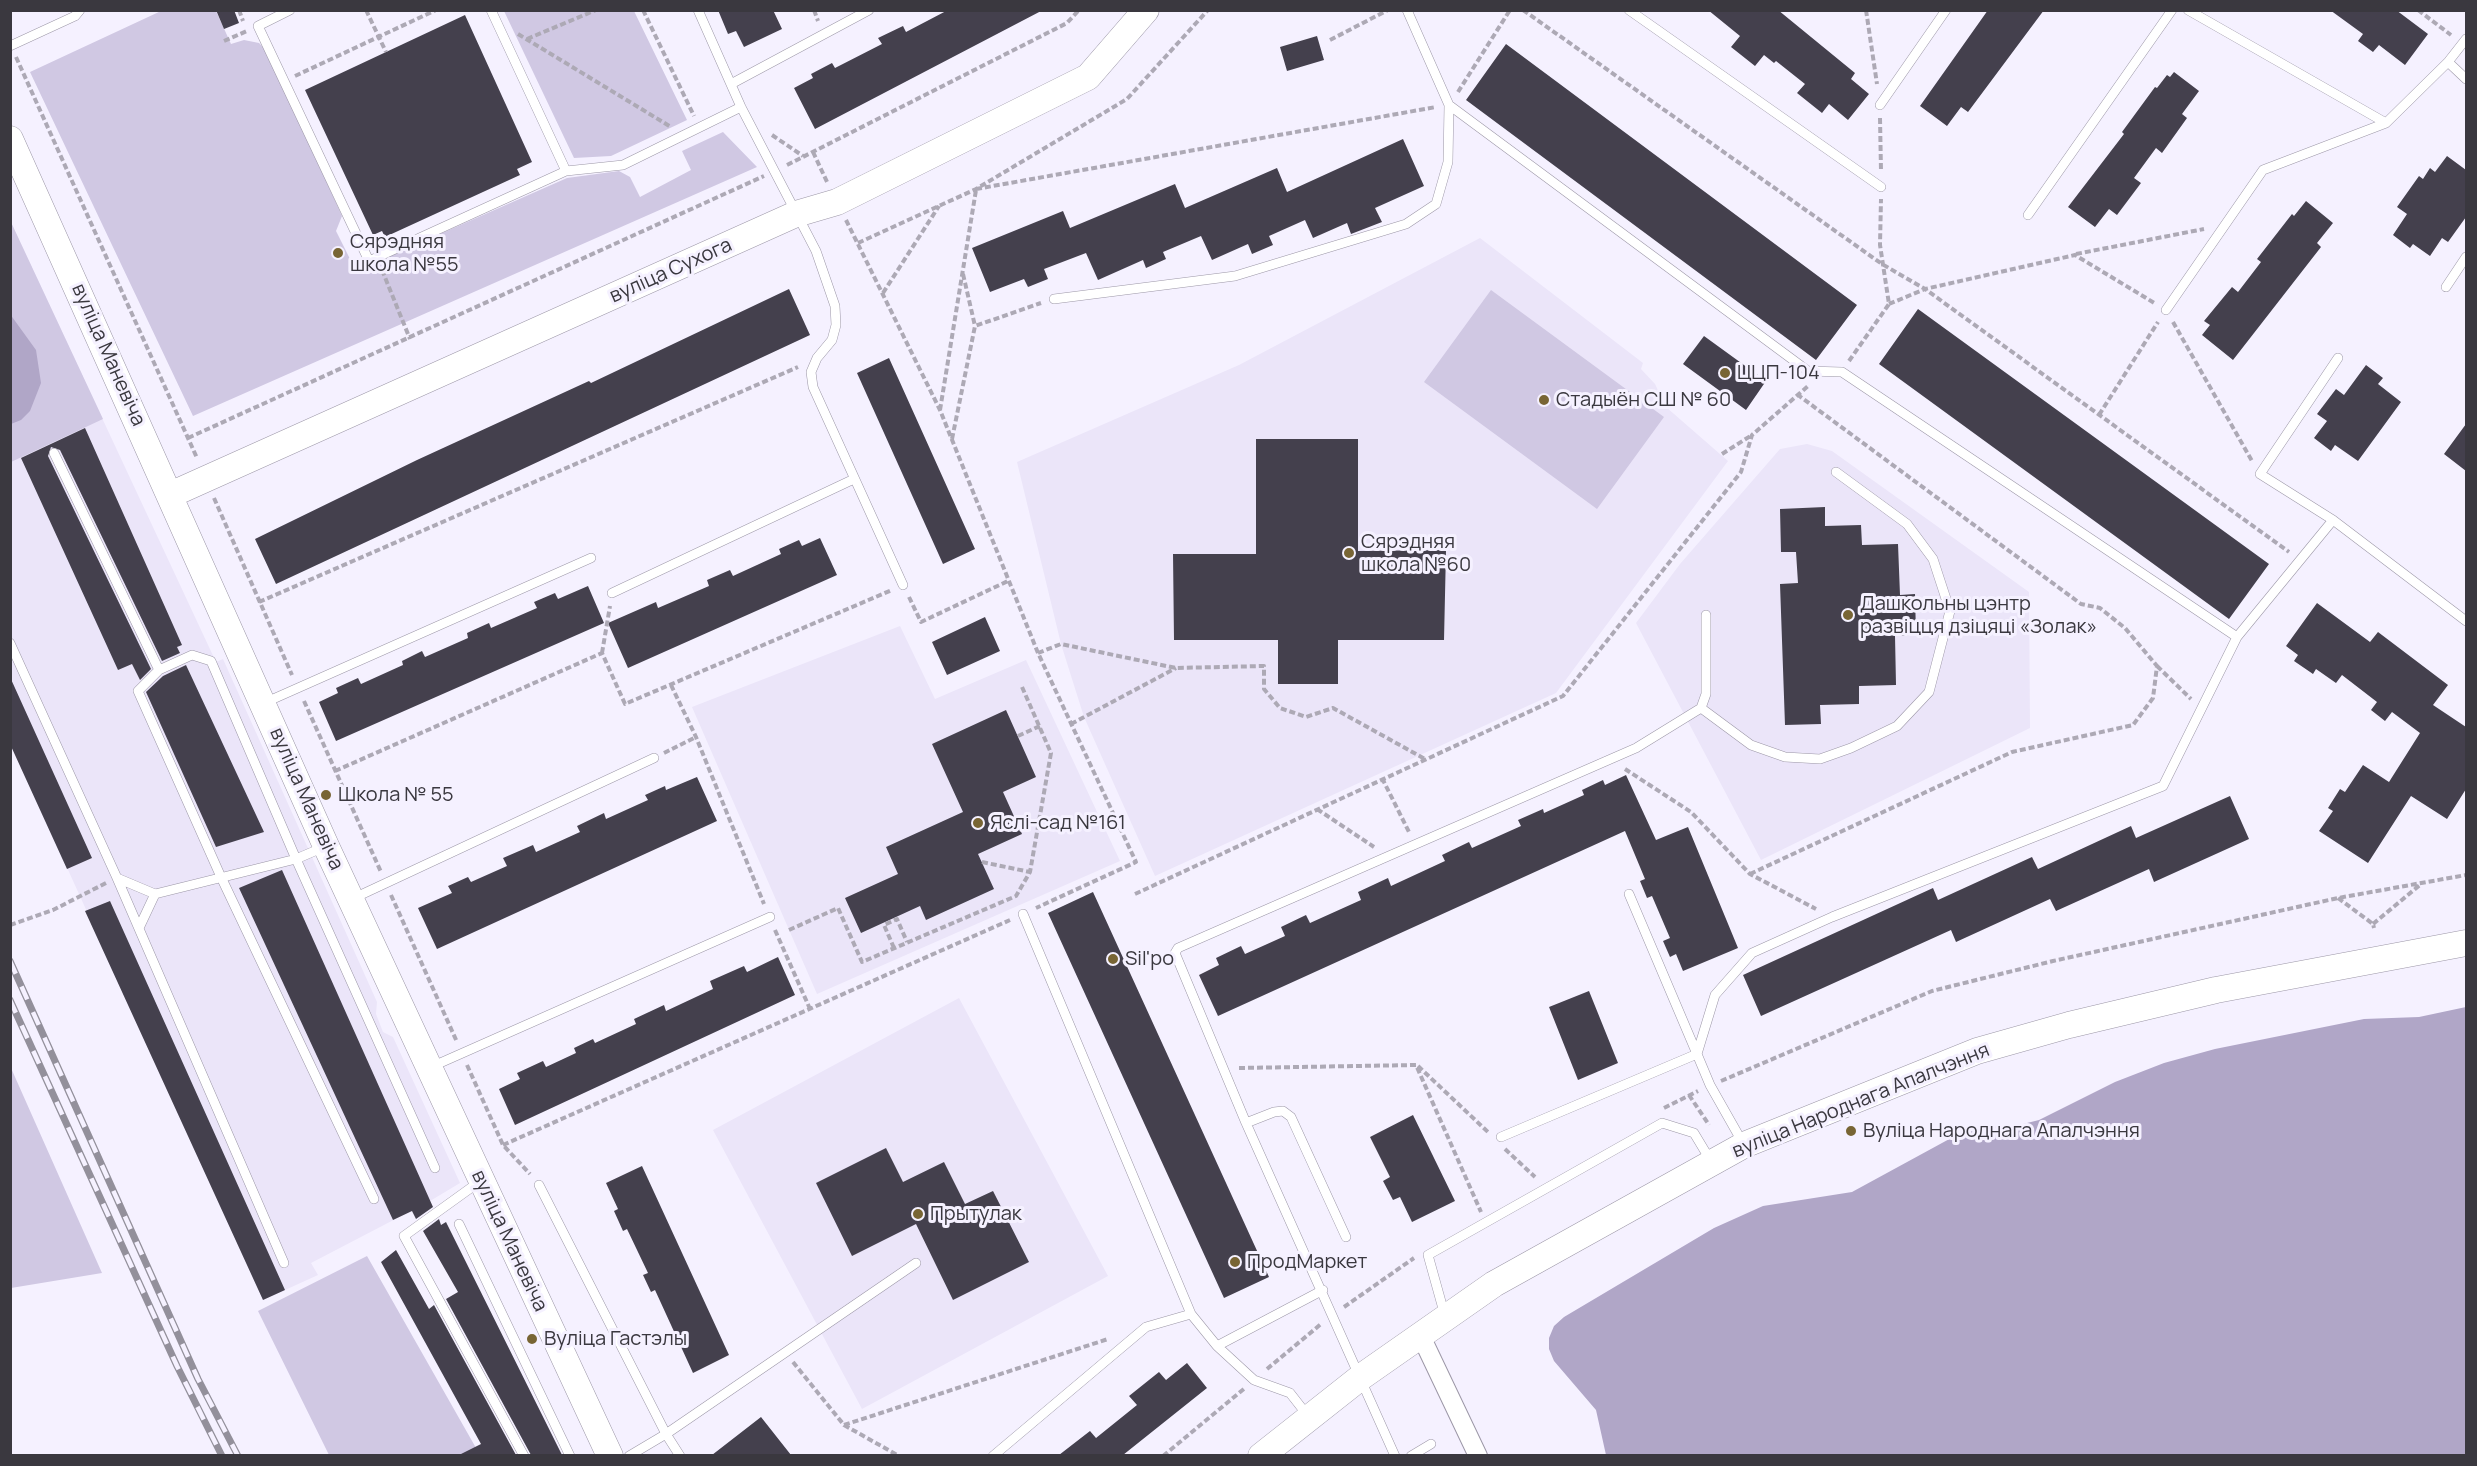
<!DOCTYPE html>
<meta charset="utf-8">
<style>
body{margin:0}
#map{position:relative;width:2477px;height:1466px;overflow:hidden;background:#f5f1ff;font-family:Manrope,sans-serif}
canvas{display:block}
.frame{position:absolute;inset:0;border:12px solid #3a383f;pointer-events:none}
</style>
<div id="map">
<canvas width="2477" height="1466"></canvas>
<div class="frame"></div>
</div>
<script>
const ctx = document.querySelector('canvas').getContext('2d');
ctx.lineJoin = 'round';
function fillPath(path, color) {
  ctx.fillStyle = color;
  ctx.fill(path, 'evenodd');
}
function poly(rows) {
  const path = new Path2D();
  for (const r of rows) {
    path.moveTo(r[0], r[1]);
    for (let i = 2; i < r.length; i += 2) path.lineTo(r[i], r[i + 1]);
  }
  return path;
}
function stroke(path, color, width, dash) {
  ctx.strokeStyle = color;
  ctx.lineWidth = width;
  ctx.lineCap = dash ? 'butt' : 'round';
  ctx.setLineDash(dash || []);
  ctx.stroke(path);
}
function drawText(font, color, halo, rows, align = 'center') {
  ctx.font = font + ' Manrope,sans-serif';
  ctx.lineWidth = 6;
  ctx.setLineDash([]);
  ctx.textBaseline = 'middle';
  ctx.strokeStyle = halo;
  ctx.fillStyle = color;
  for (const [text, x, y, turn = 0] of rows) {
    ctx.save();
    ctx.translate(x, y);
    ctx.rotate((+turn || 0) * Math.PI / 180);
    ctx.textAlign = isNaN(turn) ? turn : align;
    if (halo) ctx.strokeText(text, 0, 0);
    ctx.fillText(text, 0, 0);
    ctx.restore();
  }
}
fillPath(poly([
 [10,221,216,662,223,659,377,1002,376,1014,383,1032,393,1037,460,1183,430,1201,311,1263,318,1275,263,1300,11,744],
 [1480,238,1643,363,1641,369,1655,384,1666,407,1728,461,1556,693,1155,876,1084,717,1061,644,1017,462,1239,365],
 [1807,444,1832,451,2029,592,2030,728,1761,860,1636,623,1680,564,1780,449],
 [900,626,935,699,1026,660,1120,861,817,994,692,707],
 [959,998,1108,1276,862,1409,713,1130]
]), '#ebe5f9');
fillPath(poly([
 [161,11,216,11,231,44,244,40,259,43,268,52,342,216,336,231,356,271,567,178,619,171,630,177,640,197,691,170,682,151,723,132,757,167,193,416,30,72],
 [504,11,634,11,687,120,611,156,574,158],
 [10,220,103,419,11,462,10,462],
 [1491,290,1664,417,1597,509,1424,382],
 [10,1068,11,1068,102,1273,11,1288],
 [367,1256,480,1455,329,1455,258,1311]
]), '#d0c8e3');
fillPath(poly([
 [10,314,36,350,41,383,30,411,21,420,11,424],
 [2466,1007,2466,1455,1606,1455,1596,1410,1554,1361,1549,1349,1549,1338,1554,1326,1564,1317,1714,1228,1763,1206,1852,1192,1953,1137,1985,1127,2019,1125,2039,1120,2115,1082,2164,1063,2215,1049,2364,1019,2419,1017]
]), '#b0a6c7');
fillPath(poly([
 [216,10,234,10,239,23,224,29],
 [718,10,773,10,782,29,744,47,736,31,728,34],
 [948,10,1043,10,815,129,794,88,813,78,811,74,832,63,835,68,882,44,878,38,903,26,906,32],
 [1708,10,1778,10,1855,73,1851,79,1869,94,1848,120,1829,104,1822,113,1797,93,1805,84,1776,61,1774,63,1764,55,1755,66,1731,47,1740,36],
 [1988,10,2044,10,1968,112,1961,107,1947,126,1920,106],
 [2330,10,2396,10,2428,34,2405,65,2379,45,2373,52,2358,41,2363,34],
 [465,15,532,162,517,169,520,175,385,237,382,231,373,235,305,90],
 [1317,36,1324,60,1287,71,1280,47],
 [1506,44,1857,305,1816,360,1466,100],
 [2174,72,2199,91,2182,114,2187,118,2162,153,2156,148,2134,178,2141,183,2117,215,2109,209,2095,227,2068,207,2124,134,2122,132,2155,87,2157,88,2167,75,2170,77],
 [1403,139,1424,186,1375,208,1382,222,1351,234,1347,223,1313,238,1305,220,1269,236,1273,245,1252,254,1248,244,1212,260,1201,236,1163,252,1166,259,1146,268,1143,260,1098,280,1086,253,1044,269,1048,279,1028,287,1024,279,990,292,972,248,1063,211,1070,228,1175,184,1185,208,1277,168,1287,192],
 [2447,156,2466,170,2466,217,2448,242,2442,238,2430,256,2413,244,2410,248,2393,235,2407,214,2397,207,2419,176,2423,179,2430,168,2435,172],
 [2306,201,2333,223,2317,243,2321,247,2233,360,2202,335,2210,325,2204,321,2232,287,2238,292,2261,262,2257,259,2292,214,2294,216],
 [789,289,810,335,276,584,255,539,417,460,589,381,591,383],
 [1918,309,2269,564,2229,619,1879,364],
 [1704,336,1766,381,1746,410,1683,364],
 [889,358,975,549,943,564,857,373],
 [2366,365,2383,378,2378,384,2401,402,2358,461,2335,445,2331,451,2314,438,2327,421,2317,414,2336,389,2344,395],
 [2466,424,2466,471,2444,454],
 [85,428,182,645,177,647,180,653,162,661,60,450,51,447,48,456,151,669,140,680,132,664,118,670,21,458],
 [1256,439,1358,439,1358,551,1446,550,1444,640,1338,640,1338,684,1278,684,1278,640,1174,640,1173,554,1256,554],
 [1825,507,1825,526,1861,525,1862,545,1898,544,1900,595,1915,594,1916,635,1895,636,1896,685,1859,686,1859,704,1820,705,1821,724,1785,725,1780,584,1798,583,1796,552,1781,552,1780,509],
 [820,538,837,575,628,668,608,623,656,602,658,608,709,586,707,580,730,570,733,576,781,554,779,549,799,540,802,546],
 [588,586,604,623,336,741,319,702,338,693,336,688,358,678,361,684,403,665,402,661,422,651,425,657,468,638,467,633,489,623,491,628,537,608,534,602,555,593,558,599],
 [2317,603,2370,642,2378,632,2448,685,2433,705,2466,727,2466,789,2447,819,2411,796,2368,863,2319,831,2333,811,2328,808,2340,789,2345,792,2363,765,2389,782,2420,733,2392,712,2385,721,2371,710,2377,702,2342,675,2336,683,2316,669,2313,674,2294,661,2298,655,2286,646],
 [985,617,1000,651,947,675,932,642],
 [186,665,264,832,216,847,146,692,163,676],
 [10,677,92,858,67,869,10,744],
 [1006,710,1036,777,1003,792,1022,834,978,854,994,889,926,920,920,906,861,933,845,898,898,874,886,847,963,812,932,744],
 [1626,775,1656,840,1688,827,1738,948,1683,971,1676,954,1670,957,1663,941,1670,938,1652,896,1647,898,1640,881,1645,879,1625,831,1218,1016,1199,975,1219,965,1216,958,1241,946,1245,954,1285,936,1281,927,1306,915,1310,923,1361,900,1358,892,1388,878,1391,886,1445,861,1442,855,1469,842,1472,848,1521,826,1518,820,1543,809,1544,813,1584,795,1582,790,1603,780,1605,785],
 [697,777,717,821,437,949,418,908,452,893,448,886,468,877,471,882,507,866,503,858,533,845,536,852,580,832,577,826,604,813,606,819,648,800,645,795,665,786,666,790],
 [2230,796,2249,839,2154,882,2149,869,2056,911,2050,899,1956,942,1951,930,1761,1016,1743,975,1933,888,1938,900,2032,857,2038,869,2131,826,2136,838],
 [282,870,433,1207,416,1219,412,1211,393,1220,239,888],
 [1093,892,1269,1277,1224,1298,1048,913],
 [110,901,285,1290,263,1300,85,911],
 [778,957,795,995,515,1125,499,1089,520,1079,517,1073,543,1061,546,1067,576,1053,574,1048,593,1039,595,1043,636,1024,634,1019,664,1005,666,1011,713,989,710,981,744,966,747,972],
 [1589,991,1618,1063,1578,1080,1549,1007],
 [1413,1115,1455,1201,1412,1222,1400,1197,1393,1200,1383,1181,1390,1177,1370,1137],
 [886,1148,903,1182,944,1162,965,1204,993,1191,1029,1262,953,1300,916,1224,852,1256,816,1183],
 [642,1166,729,1355,693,1373,655,1290,651,1292,643,1275,648,1273,627,1229,623,1231,614,1211,618,1209,606,1183],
 [439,1219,441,1225,446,1222,562,1455,531,1455,446,1299,458,1292,423,1231],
 [396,1250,429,1309,434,1305,516,1455,459,1455,481,1444,381,1262],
 [1187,1363,1207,1388,1123,1455,1059,1455,1090,1431,1096,1438,1137,1405,1129,1396,1159,1372,1166,1380],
 [761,1417,791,1455,712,1455]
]), '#44404d');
const lane = poly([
 [290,10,258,26,369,261,566,171,623,165,741,107],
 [491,10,566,171],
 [698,10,741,107,816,251,835,306,836,325,832,340,817,358,811,372,813,387,903,585],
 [1629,10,1881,187],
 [2188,10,2386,123],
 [10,46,75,16,80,10],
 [2448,62,2466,79],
 [731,84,869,10],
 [1449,105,1808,371,1842,372,2237,637],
 [1880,105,1946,10],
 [2028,215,2172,10],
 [2446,287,2466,257],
 [1054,299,1235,276,1406,224,1436,204,1448,162,1449,105,1407,10],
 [2166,310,2263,170,2386,123,2448,62,2466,39],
 [2338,358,2260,474,2333,520,2466,621],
 [54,453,159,670],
 [612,593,854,479],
 [1706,615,1706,694,1701,708,1751,745,1785,757,1820,759,1851,748,1897,726,1929,692,1950,611,1933,559,1907,524,1836,472],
 [10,643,117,878,155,894,296,859,324,847],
 [264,703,591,558],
 [117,878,284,1263],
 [354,898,654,758],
 [1023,914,1191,1314,1217,1346,1323,1290],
 [139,928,155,894],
 [431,1067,770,917],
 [1246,1123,1274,1112,1283,1111,1291,1117,1346,1237],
 [1501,1137,1697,1054,1629,894],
 [1744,1145,1710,1085,1697,1054,1715,995,1752,953,1832,917,2163,786,2237,637,2333,520],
 [479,1182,404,1236,524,1456],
 [539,1185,666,1434,629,1456],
 [374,1199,221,877,138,691,159,670,192,655,211,661,296,859,435,1168],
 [459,1224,570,1456],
 [1445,1316,1428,1255,1662,1123,1694,1133,1712,1163],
 [1217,1346,1254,1380,1290,1393,1308,1416],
 [680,1456,666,1434,916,1263],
 [993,1456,1146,1327,1191,1314],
 [1395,1456,1246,1123,1175,953,1178,948,1636,748,1701,708],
 [1411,1456,1431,1444]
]);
const street = poly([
 [1420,1334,1478,1456]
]);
const secondary = poly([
 [10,139,326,846,610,1456],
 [170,495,796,214,837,202,1088,77,1146,10],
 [1261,1456,1361,1377,1494,1284,1744,1145,1977,1051,2069,1025,2216,990,2466,943]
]);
stroke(lane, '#9c97a7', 10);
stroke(street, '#9c97a7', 20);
stroke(secondary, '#9c97a7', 27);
stroke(poly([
 [239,10,243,21],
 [366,10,386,52],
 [643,10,694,116],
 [814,10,818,21],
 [1523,10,1882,264,1925,289,2289,552],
 [1866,10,1877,84],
 [2418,10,2451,35],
 [518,34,671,127],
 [527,39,596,10],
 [1330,40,1388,10],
 [224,41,247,31],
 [16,57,197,458],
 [295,76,436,10],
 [1458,92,1510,10],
 [1880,118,1881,171],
 [772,135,803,156],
 [813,152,828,184],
 [787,165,1067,23,1079,10],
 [976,189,1436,107],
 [846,220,940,410,1038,653,1136,862,1036,908],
 [858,243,976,189,1127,99,1208,10],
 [2076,254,2204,229],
 [382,270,410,339],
 [963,274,975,326],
 [883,293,939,206],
 [1889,304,1925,289,2075,255,2156,304],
 [2173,322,2252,461],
 [1849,361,1889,304,1880,245,1881,199],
 [940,410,976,190],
 [2099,415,2158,322],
 [188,438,764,176],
 [952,439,975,326,1041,303],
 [1722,454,1752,435],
 [214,498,292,675],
 [909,597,921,622,1008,581],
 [259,602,798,367],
 [602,653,610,606],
 [1038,653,1061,644,1176,668,1264,666,1264,689,1280,708,1306,717,1333,708,1425,759],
 [2157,666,2191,699],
 [671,685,696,737,764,904],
 [304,701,381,872],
 [1071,724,1176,668],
 [1018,736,1040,726],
 [664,753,696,737],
 [1625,769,1691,812,1750,874,1816,909],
 [335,771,602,653,625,704,892,590],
 [1382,778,1410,834],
 [1317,809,1374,847],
 [982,862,1030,872],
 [1750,874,2012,752,2133,725,2153,698,2157,666,2125,628,2100,608,2081,604,1798,395],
 [1135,894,1563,696,1741,472,1752,435,1808,386],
 [391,895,457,1042],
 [2338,898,2373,924,2374,928],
 [2373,924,2421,884],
 [10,925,53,910,106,883],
 [775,930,810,1009],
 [789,930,838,908,862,962,1016,896,1030,872,1051,753,1022,687],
 [894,948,884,925,897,919,907,942],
 [467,1065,503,1145,530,1174],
 [1418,1066,1489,1133],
 [1239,1068,1416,1065,1481,1212],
 [1721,1081,1932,991,2053,961,2338,898,2466,875],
 [1689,1095,1709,1125],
 [1664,1108,1698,1091],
 [503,1145,1010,920],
 [1505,1149,1535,1177],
 [1344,1307,1414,1258],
 [793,1362,844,1425,899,1456],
 [1267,1369,1321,1324],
 [844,1425,1108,1339],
 [1163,1456,1245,1388]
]), '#ada9b5', 4, [6, 3]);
stroke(lane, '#fff', 9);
stroke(street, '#fff', 18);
stroke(secondary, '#fff', 26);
const rail = poly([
 [10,961,198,1379,238,1456],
 [10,1000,177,1366,222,1456]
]);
stroke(rail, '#93909b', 7);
stroke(rail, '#f5f1ff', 4.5, [14]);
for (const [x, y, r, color] of [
 [338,253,6,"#786534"],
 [1725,373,6,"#786534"],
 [1544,400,6,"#786534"],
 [1349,553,6,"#786534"],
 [1848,615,6,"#786534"],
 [326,795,6,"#786534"],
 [978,823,6,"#786534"],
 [1113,959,6,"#786534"],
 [1851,1131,6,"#786534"],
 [918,1214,6,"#786534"],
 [1235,1262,6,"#786534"],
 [532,1339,6,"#786534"]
]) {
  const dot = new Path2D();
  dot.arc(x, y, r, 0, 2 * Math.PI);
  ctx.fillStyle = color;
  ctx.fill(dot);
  stroke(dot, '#f5f1ff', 2);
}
drawText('20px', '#3a383f', '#f5f1ff', [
 ["Сярэдняя",350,242],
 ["школа №55",350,265],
 ["ЦЦП-104",1737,373],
 ["Стадыён СШ № 60",1556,400],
 ["Сярэдняя",1361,542],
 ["школа №60",1361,565],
 ["Дашкольны цэнтр",1860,604],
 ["развіцця дзіцяці «Золак»",1860,627],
 ["Школа № 55",338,795],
 ["Яслі-сад №161",990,823],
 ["Sil'po",1125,959],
 ["Вуліца Народнага Апалчэння",1863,1131],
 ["Прытулак",930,1214],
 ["ПродМаркет",1247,1262],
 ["Вуліца Гастэлы",544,1339]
], 'left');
drawText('20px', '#3a383f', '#f5f1ff', [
 ["вуліца Сухога",671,271,-24],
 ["вуліца Маневіча",108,355,66],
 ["вуліца Маневіча",306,799,66],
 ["вуліца Народнага Апалчэння",1861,1101,-22],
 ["вуліца Маневіча",509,1241,65]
]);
</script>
